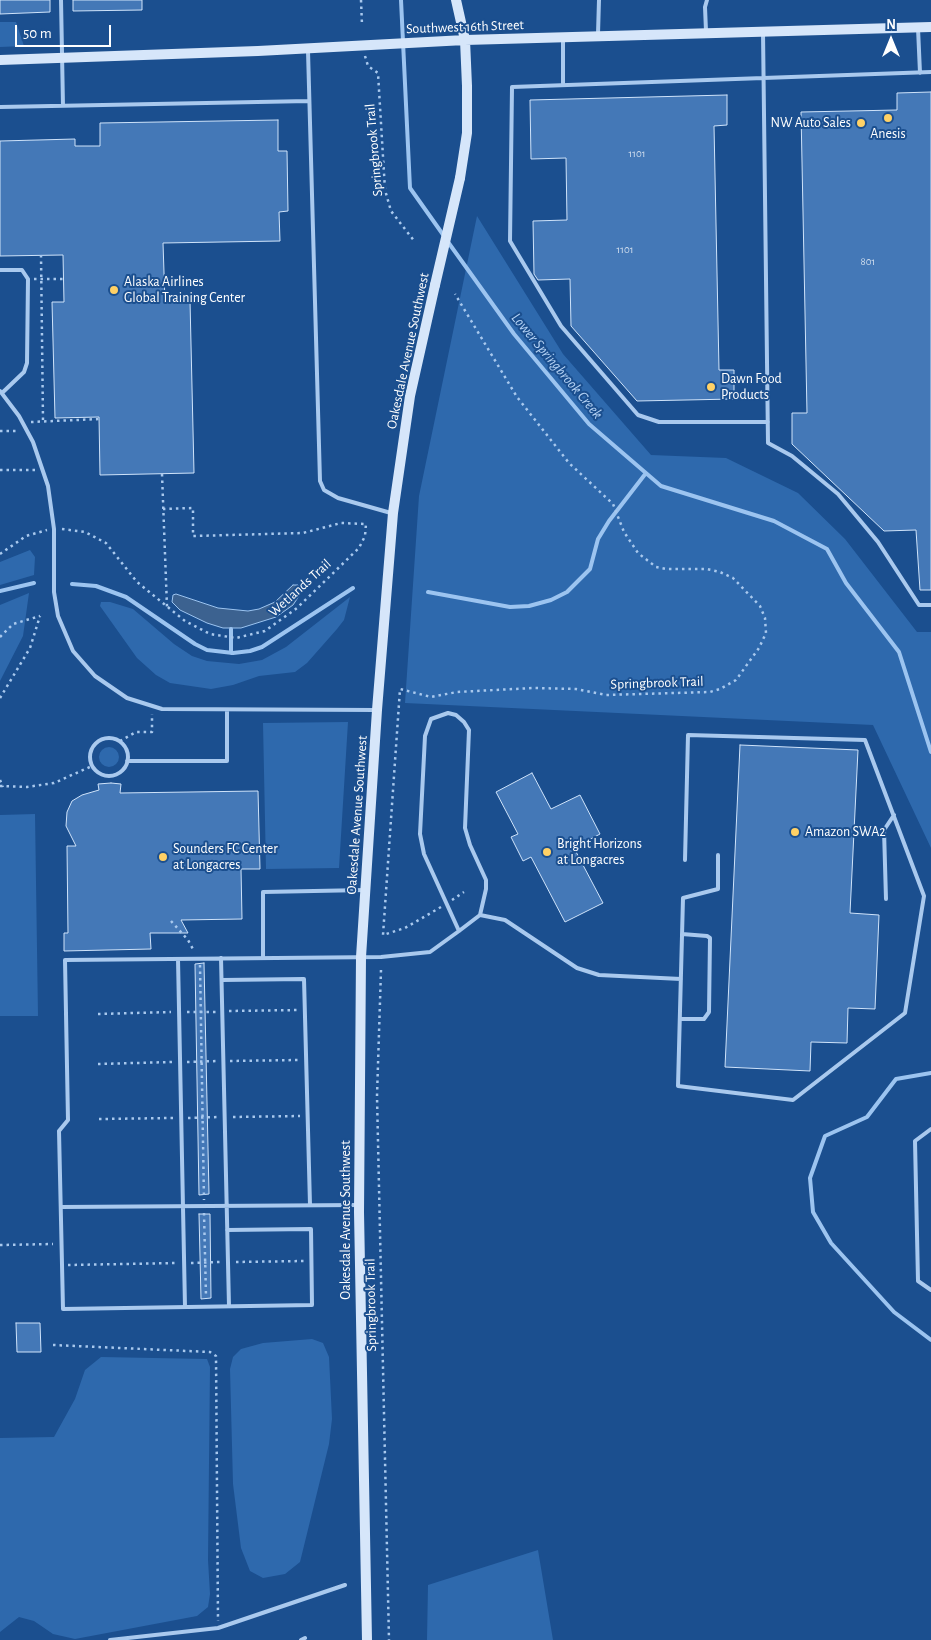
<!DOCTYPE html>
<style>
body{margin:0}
#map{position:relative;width:931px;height:1640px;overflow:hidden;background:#1b4f8f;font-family:"Alegreya Sans",sans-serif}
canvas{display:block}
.north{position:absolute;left:866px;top:15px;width:50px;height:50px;-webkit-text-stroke:4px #1b4f8f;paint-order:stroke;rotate:0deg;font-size:14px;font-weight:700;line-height:20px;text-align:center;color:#fff}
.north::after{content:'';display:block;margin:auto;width:18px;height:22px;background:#fff;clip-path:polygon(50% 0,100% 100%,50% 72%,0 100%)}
.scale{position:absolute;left:15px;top:25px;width:96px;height:22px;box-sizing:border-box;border:2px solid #fff;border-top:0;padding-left:6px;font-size:15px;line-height:18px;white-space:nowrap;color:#fff;-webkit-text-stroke:4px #1b4f8f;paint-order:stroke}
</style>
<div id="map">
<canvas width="931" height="1640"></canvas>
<div class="north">N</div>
<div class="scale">50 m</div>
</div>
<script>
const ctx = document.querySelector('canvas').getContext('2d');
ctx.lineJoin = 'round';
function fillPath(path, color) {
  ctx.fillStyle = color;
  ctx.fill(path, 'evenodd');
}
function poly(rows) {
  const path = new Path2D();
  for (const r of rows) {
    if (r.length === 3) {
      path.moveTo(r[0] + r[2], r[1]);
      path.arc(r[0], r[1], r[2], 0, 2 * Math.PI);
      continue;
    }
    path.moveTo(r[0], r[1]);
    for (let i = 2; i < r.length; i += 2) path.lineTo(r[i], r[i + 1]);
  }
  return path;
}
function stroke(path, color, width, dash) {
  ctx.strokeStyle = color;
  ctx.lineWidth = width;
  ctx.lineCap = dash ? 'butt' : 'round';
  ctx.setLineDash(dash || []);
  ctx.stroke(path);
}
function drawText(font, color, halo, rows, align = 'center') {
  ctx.font = font + ' "Alegreya Sans",sans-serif';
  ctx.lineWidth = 4;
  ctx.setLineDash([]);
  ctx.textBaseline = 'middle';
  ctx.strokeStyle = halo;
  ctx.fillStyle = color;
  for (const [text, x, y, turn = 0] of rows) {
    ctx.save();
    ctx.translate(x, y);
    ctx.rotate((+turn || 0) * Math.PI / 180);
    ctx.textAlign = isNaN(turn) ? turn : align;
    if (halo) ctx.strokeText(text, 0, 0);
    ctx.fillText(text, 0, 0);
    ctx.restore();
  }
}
fillPath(poly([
 [0,22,16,22,24,46,0,47],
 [477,216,563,354,651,455,726,458,798,493,845,539,917,632,931,632,931,848,873,725,405,703,419,496],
 [30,550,35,557,34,575,0,585,0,562],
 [29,593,23,636,0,681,0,605],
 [350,597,344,620,337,629,307,663,295,672,259,676,233,685,211,689,170,683,156,675,137,658,100,606,101,602,110,602,133,609,174,644,192,656,207,661,239,664,262,660,286,647],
 [348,722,339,868,266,869,263,723],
 [109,757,10],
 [35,814,38,1016,0,1016,0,815],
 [312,1339,323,1343,329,1357,332,1419,329,1444,300,1562,285,1574,263,1578,250,1571,241,1548,233,1484,230,1369,233,1357,241,1349,263,1343],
 [101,1357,207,1359,210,1367,208,1560,210,1594,208,1607,197,1616,75,1639,53,1634,34,1621,19,1617,0,1632,0,1438,54,1437,75,1399,85,1370],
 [538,1550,553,1640,427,1640,428,1585]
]), '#2e69ad');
const water = poly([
 [293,585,298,585,303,590,293,605,276,617,241,628,223,628,207,623,180,610,172,602,173,595,176,594,218,608,248,611,259,609,275,602,293,585]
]);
fillPath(water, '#3c6290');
stroke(water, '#9cc4f0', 1);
stroke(poly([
 [401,0,410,188,444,236],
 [448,242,514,334,589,424,661,486,774,521,827,549,846,583,899,652,931,752],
 [72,584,96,586,126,597,195,644,207,650,233,653,250,651,262,647,353,588],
 [0,591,34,583],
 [428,592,510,607,529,606,551,600,567,592,590,569,598,539,609,521,646,473],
 [231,653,231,629],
 [931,1073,896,1079,867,1117,825,1136,810,1178,813,1212,831,1243,894,1312,931,1340]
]), '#9cc4f0', 4);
const building = poly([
 [0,0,50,0,50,12,0,14,0,0],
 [73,0,142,0,142,10,73,11,73,0],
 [931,92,931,590,920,590,916,530,884,531,792,444,792,413,807,413,801,112,897,110,897,93,931,92],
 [727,95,727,125,714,126,719,370,734,370,734,399,637,401,571,326,570,279,538,280,534,274,533,221,567,220,566,158,531,159,530,100,727,95],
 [278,120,278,151,287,151,288,211,279,212,280,241,163,243,165,302,190,301,194,473,100,475,99,417,55,418,52,302,64,302,63,255,0,256,0,141,75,139,75,146,100,146,100,123,278,120],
 [740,745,858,750,850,913,879,915,875,1009,848,1008,847,1043,811,1042,810,1071,725,1067,740,745],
 [532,773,551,809,580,795,600,834,574,848,603,903,565,922,531,857,523,861,511,837,518,834,496,792,532,773],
 [111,783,121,784,120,793,258,791,260,869,241,869,242,919,181,920,188,933,150,933,151,949,64,951,64,933,68,933,67,846,76,846,66,826,67,812,72,801,82,795,99,790,98,784,111,783],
 [204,963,209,1194,199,1195,195,964,204,963],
 [199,1214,210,1214,211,1298,201,1299,199,1214],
 [16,1323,40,1323,41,1352,17,1352,16,1323]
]);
fillPath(building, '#4478b7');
stroke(building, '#cfe3fa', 1);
stroke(poly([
 [361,0,362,25],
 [365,56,368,66,378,73,385,190,391,211,415,242],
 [41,255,43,420],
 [34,279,63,279],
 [31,422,99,419],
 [0,431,17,431],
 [0,470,36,470],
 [162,474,167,607],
 [62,529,85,532,106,543,137,582,185,621,210,634,236,638,265,631,297,608,359,548,365,536,366,524,341,523,303,533,193,536,193,508,163,509],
 [0,554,26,536,47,530],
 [0,637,13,624,40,616],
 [0,698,30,648,40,616],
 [120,741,136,732,152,732,152,714],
 [0,780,3,787],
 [0,786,27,787,54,783,92,766],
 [452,900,464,892],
 [441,907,405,928,383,935,400,689,431,697,457,692,533,688,576,689,606,695,710,692,720,689,736,680,759,648,766,633,765,618,760,606,733,578,720,572,707,569,666,569,656,567,638,553,624,532,613,504,569,463,517,397,455,294],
 [171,921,188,940,194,951],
 [200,965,204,1200],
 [381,970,377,1096,389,1640],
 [229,1011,299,1010],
 [187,1012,216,1012],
 [98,1014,171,1012],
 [230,1061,299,1060],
 [187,1062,217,1061],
 [98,1064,172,1062],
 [233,1117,300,1116],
 [188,1118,218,1117],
 [99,1119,173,1118],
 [204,1213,206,1296],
 [0,1245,53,1244],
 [236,1262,305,1261],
 [191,1263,220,1262],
 [68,1265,178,1263],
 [53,1345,210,1352,216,1356,218,1621]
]), '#a9c9ee', 2.5, [2.5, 4]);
stroke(poly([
 [61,0,63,106],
 [918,28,920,73],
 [706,31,705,7,707,0],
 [763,32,768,443,792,456,838,494,878,542,919,605,931,605],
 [598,34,599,0],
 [563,39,563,84],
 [308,51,320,481,324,490,338,498,391,513],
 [0,107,309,101],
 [0,270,22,270,28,279,27,363,24,372,2,393],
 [0,391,19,416,33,442,48,486,54,529,54,592,58,616,73,651,95,676,127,698,162,709,376,710],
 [768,422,659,422,638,415,561,326,510,241,512,87,931,72],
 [109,757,19],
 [127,761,227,761,227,710],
 [685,860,688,735,865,740,924,896,905,1013,793,1100,678,1086,683,898,718,889,718,855],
 [886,899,884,830,894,815],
 [480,915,505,920,577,968,599,975,681,979],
 [221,958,229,1306],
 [263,958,263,892,365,890],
 [178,959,185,1307],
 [222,980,304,979,310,1205],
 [680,1019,704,1019,709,1012,710,938,707,936,682,934],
 [931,1129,915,1141,918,1281,931,1290],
 [61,1207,359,1205],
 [227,1230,311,1229,312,1305,63,1309,59,1131,68,1120,65,960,381,957,430,952,459,931,480,915,486,889,486,880,470,845,465,828,469,730,464,722,456,715,448,713,431,719,425,736,420,834,424,854,459,931],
 [110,1640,218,1628,345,1585],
 [301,1640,305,1638]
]), '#a9c9ee', 4);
stroke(poly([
 [456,0,465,40,467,86,467,133,460,178],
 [0,60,258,51,465,40,931,27],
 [367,1640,359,1212,361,957,377,710,393,513,410,396,435,285]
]), '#d6e6fa', 10);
stroke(poly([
 [435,285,460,178]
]), '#d6e6fa', 10);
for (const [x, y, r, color] of [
 [888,118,5,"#ffd166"],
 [861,123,5,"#ffd166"],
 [114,290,5,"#ffd166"],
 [711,387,5,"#ffd166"],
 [795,832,5,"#ffd166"],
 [547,852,5,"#ffd166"],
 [163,857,5,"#ffd166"]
]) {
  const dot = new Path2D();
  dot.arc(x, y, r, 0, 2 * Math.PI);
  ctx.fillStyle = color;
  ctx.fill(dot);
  stroke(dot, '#1b4f8f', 2);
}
drawText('11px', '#d0dded', null, [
 ["1101",637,154],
 ["1101",625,250],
 ["801",868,262]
]);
drawText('14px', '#fff', '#1b4f8f', [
 ["Southwest 16th Street",465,27,-2],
 ["Springbrook Trail",374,150,-95],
 ["Oakesdale Avenue Southwest",408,351,-78],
 ["Wetlands Trail",300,588,-42],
 ["Springbrook Trail",657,683,-2],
 ["Oakesdale Avenue Southwest",357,815,-86],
 ["Oakesdale Avenue Southwest",346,1220,-90],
 ["Springbrook Trail",371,1305,-91]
]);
drawText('14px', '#fff', '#1b4f8f', [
 ["NW Auto Sales",851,123,"right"],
 ["Anesis",888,134,"center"],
 ["Alaska Airlines",124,282],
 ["Global Training Center",124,298],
 ["Dawn Food",721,379],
 ["Products",721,395],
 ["Amazon SWA2",805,832],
 ["Bright Horizons",557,844],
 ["at Longacres",557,860],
 ["Sounders FC Center",173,849],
 ["at Longacres",173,865]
], 'left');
drawText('italic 15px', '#b5d3f5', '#1b4f8f', [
 ["Lower Springbrook Creek",557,366,50]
]);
</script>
